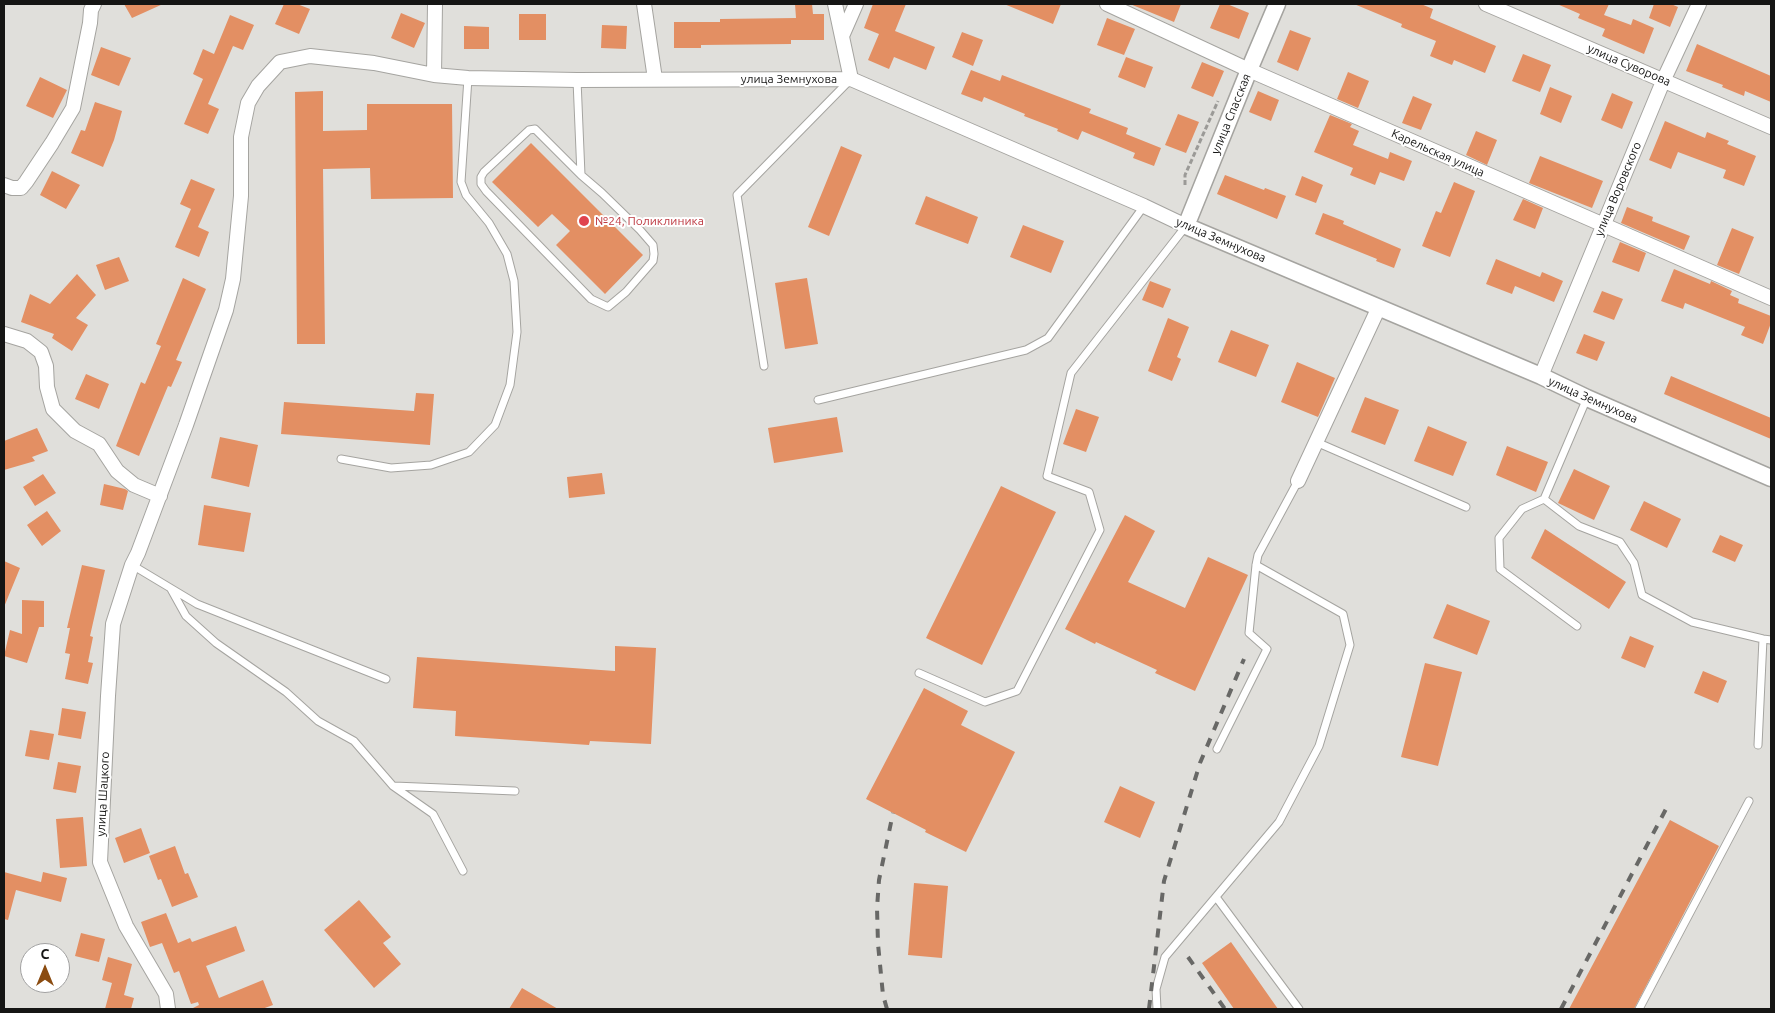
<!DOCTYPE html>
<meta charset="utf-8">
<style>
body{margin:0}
#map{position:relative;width:1775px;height:1013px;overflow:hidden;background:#e0dfdb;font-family:Ubuntu,sans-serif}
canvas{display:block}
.frame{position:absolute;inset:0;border:5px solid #151514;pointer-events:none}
.north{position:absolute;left:20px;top:943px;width:50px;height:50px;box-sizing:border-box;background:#fff;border:1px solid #a1a1a1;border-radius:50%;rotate:0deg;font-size:14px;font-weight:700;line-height:20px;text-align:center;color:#151514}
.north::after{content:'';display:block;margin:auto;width:18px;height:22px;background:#8b4c11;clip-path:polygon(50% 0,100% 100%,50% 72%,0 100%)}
</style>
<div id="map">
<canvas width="1775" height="1013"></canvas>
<div class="frame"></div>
<div class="north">С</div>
</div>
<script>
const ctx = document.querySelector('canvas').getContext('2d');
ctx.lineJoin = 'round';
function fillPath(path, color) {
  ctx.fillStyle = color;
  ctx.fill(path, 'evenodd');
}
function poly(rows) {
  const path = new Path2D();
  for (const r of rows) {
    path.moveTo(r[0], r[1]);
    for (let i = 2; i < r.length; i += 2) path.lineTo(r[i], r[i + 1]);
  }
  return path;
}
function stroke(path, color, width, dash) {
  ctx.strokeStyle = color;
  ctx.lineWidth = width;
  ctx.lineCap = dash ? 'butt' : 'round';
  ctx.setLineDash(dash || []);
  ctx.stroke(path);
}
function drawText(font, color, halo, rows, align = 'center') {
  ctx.font = font + ' Ubuntu,sans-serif';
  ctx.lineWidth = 4;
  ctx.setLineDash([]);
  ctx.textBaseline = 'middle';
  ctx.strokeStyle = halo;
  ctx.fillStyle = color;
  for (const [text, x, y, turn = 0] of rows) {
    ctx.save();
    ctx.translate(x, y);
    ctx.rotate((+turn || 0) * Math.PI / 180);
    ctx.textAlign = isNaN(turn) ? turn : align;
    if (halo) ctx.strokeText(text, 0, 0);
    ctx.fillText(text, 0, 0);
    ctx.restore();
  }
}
fillPath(poly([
 [124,4,163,4,132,18],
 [284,4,297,4,310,9,299,34,275,24],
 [795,4,812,4,813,14,824,14,824,40,791,40,791,44,701,45,701,48,674,48,674,22,720,22,720,19,796,18],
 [873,4,906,4,895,31,935,47,926,70,894,57,889,69,868,60,879,34,864,28],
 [1004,4,1061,4,1053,24],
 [1130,4,1181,4,1174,22],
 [1220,4,1227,4,1249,13,1239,39,1210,28],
 [1354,4,1421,4,1433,9,1430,18,1496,46,1485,73,1454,60,1452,65,1430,56,1436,41,1401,27,1402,24],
 [1557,4,1609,4,1604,15,1631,25,1633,19,1654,28,1644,54,1602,36,1605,29,1578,18,1580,14],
 [1654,4,1671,4,1678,7,1670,27,1649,18],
 [401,13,425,23,414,48,391,38],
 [519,14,546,14,546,40,519,40],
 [230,15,254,25,243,50,233,46,208,104,219,109,208,134,184,124,203,79,193,74,203,49,214,54],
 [1107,18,1135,29,1124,55,1097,45],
 [602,25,627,26,626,49,601,48],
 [464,26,489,27,489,49,464,49],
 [1290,30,1311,38,1298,71,1277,62],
 [962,32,983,40,973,66,952,57],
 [1697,44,1771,76,1771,102,1745,91,1744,96,1722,87,1723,85,1686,71],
 [101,47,131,58,119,86,91,75],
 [1523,54,1551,65,1540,92,1512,81],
 [1126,57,1153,67,1145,88,1118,77],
 [1202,62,1224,71,1213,97,1191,88],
 [971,70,1000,81,1002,75,1091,109,1089,113,1128,128,1126,134,1161,148,1154,166,1133,158,1135,153,1082,131,1078,140,1057,131,1058,129,1024,116,1025,114,984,97,982,102,961,94],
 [1348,72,1369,81,1358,108,1337,99],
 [40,77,67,90,53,118,26,106],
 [1550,87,1572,96,1561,123,1540,114],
 [323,91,323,131,367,130,367,104,452,104,453,198,371,199,370,168,323,169,325,344,297,344,295,92],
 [1258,91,1279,100,1271,121,1249,112],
 [1612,93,1633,102,1622,129,1601,120],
 [1413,96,1432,104,1421,130,1402,123],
 [95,102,122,111,114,140,103,167,71,153,81,130,85,131],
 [1178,114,1199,122,1186,153,1165,145],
 [1330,115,1352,124,1350,127,1359,131,1353,145,1388,159,1390,152,1412,161,1404,181,1380,172,1375,185,1350,175,1353,168,1314,152],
 [1665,121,1705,138,1707,132,1729,141,1727,144,1756,156,1744,186,1723,178,1726,170,1678,152,1671,169,1649,160],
 [1476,131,1497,140,1487,165,1466,155],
 [531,143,643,255,605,294,556,245,570,231,552,214,538,227,492,182],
 [841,146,862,155,829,236,808,227],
 [1540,156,1603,181,1592,208,1529,183],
 [52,171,80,185,66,209,40,195],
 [1225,175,1264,190,1265,188,1286,196,1277,219,1217,194],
 [1302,176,1323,185,1316,203,1295,195],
 [191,179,215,189,198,227,209,232,199,257,175,247,191,209,180,204],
 [1454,182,1475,191,1450,257,1422,246,1436,211,1441,213],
 [926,196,978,217,968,244,915,224],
 [1523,199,1543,208,1535,229,1513,220],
 [1627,207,1653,217,1652,221,1690,236,1684,250,1621,223],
 [1323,213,1344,221,1343,224,1401,249,1394,268,1376,261,1377,259,1315,234],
 [1023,225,1064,241,1051,273,1010,257],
 [1732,228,1754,237,1739,274,1717,265],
 [1620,242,1646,253,1639,272,1612,262],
 [119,257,129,281,105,290,96,265],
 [1496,259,1540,277,1542,272,1563,281,1554,302,1515,286,1512,294,1486,284],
 [1674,269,1710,284,1711,281,1732,291,1730,295,1739,299,1738,303,1771,316,1771,323,1763,344,1741,335,1745,327,1685,303,1683,309,1661,301],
 [77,274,96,295,76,318,88,325,72,351,52,338,54,334,21,322,30,294,50,304],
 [183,278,206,289,176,360,182,362,171,387,168,386,139,456,116,446,141,382,145,384,161,346,156,344],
 [807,278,818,344,785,349,775,283],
 [1150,281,1171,289,1163,308,1142,300],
 [1602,291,1623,299,1614,320,1593,312],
 [1168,318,1189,327,1177,357,1181,359,1172,381,1148,371],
 [1231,330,1269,345,1256,377,1218,362],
 [1584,334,1605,342,1597,361,1576,353],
 [1297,362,1335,378,1318,417,1281,402],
 [86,374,109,384,99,409,75,399],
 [1671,376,1771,418,1771,439,1664,394],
 [416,393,434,394,430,445,281,434,284,402,414,411],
 [1365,397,1399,410,1385,445,1351,432],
 [1076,409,1099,417,1086,452,1063,444],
 [837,417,843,452,774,463,768,428],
 [1428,426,1467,442,1453,476,1414,461],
 [37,428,48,451,32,457,35,461,4,470,4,441],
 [220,437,258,445,249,487,211,478],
 [1507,446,1548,462,1536,492,1496,475],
 [1574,469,1610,486,1594,520,1558,503],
 [602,473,605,494,569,498,567,477],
 [43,474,56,493,35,506,23,487],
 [104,484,125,489,128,491,123,510,100,505],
 [1001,486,1056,512,982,665,926,638],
 [1644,501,1681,519,1667,548,1630,530],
 [204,505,251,513,244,552,198,545],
 [47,511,61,531,42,546,27,525],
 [1125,515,1155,531,1128,582,1185,608,1208,557,1248,575,1195,691,1155,673,1157,670,1096,642,1095,644,1065,629],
 [1545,529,1626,582,1609,609,1531,558],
 [1720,535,1743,545,1735,562,1712,552],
 [4,561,20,568,4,607],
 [82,565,105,570,90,636,93,637,88,662,93,663,88,684,65,679,70,654,65,653,70,628,67,628],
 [22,600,44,601,44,627,39,627,27,663,4,656,10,630,22,634],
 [1447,604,1490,621,1477,655,1433,638],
 [1630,636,1654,646,1645,668,1621,658],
 [615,646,656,648,651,744,590,741,589,745,455,736,456,711,413,708,417,657,615,671],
 [1425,663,1462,672,1438,766,1401,757],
 [1703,671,1727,681,1718,703,1694,693],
 [924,688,968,711,961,725,1015,752,966,852,925,832,926,830,866,799],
 [62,708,86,712,81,739,58,735],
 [30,730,54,734,49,760,25,756],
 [58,762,81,766,76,793,53,789],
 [1120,786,1155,802,1140,838,1104,822],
 [83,817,87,866,60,868,56,819],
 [1670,820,1719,846,1634,1009,1569,1009],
 [141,828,150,853,124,863,115,838],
 [175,846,185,874,188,873,198,897,172,907,161,879,158,880,149,856],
 [4,872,41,882,43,872,67,878,61,902,16,890,8,920,4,919],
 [914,883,948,886,942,958,908,955],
 [359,900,391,937,383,943,401,964,374,988,324,930],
 [166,913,178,943,190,938,192,942,236,926,245,951,206,966,219,998,263,980,273,1005,262,1009,191,1009,199,1005,198,1002,191,1004,179,971,174,973,162,943,150,947,141,922],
 [81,933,105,939,99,962,75,956],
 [1231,942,1278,1009,1234,1009,1202,963],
 [108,957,132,964,124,995,134,998,131,1009,105,1009,112,983,102,980],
 [522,988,558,1009,509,1009]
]), '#e38f63');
const service = poly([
 [577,80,581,175,602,193,640,230,653,245,654,254,653,261,626,292,608,307,591,299,486,191,481,184,481,177,484,172,529,130,535,129,581,175],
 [764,366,737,195,849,81],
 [1587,398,1544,499,1579,526,1620,542,1634,563,1642,595,1692,622,1763,639,1771,640],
 [818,400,1026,350,1048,338,1144,206],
 [1316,442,1466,507],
 [341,459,391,468,431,465,469,452,495,425,510,385,517,332,514,281,507,254,489,223,466,195,461,182,468,78],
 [1544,499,1522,509,1499,538,1500,569,1577,626],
 [132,565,197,604,386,679],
 [171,589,186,616,216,643,286,692,318,721,354,741,393,786,433,814,463,871],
 [919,673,985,702,1017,691,1100,530,1089,492,1047,476,1071,373,1186,226],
 [1758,745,1763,639],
 [1217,749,1267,649,1249,633,1256,565,1258,555,1298,481],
 [394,786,515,791],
 [1216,897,1299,1009],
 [1157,1009,1156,989,1165,957,1279,822,1319,746,1350,645,1343,614,1256,565],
 [1639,1009,1749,801]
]);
const minor = poly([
 [644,4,655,79],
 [835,4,851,79],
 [1107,4,1249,70,1771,298],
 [1486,4,1771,127],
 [842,36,856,4],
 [434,75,435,4],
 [4,185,12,188,21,188,26,182,52,143,73,108,90,23,91,10,94,4],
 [4,334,27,341,41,352,46,366,47,387,53,409,75,431,99,444,117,471,134,485,160,496],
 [1541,376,1664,79,1699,4],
 [1298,481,1379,307],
 [168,1009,166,994,126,926,100,862,108,696,113,624,132,565,138,553,186,425,226,310,233,279,241,196,241,137,248,103,258,86,280,62,310,56,374,63,434,75,468,78,577,80,851,79,1144,206,1186,226]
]);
const tertiary = poly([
 [1277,4,1249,70,1186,226,1541,376,1587,398,1771,478]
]);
stroke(service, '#a5a4a0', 9);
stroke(minor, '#a5a4a0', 16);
stroke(tertiary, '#a5a4a0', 19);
stroke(poly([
 [1185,185,1185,175,1218,101]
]), '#9b9a97', 3, [5, 2.5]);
stroke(service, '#fff', 7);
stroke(minor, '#fff', 14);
stroke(tertiary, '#fff', 16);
stroke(poly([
 [1188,957,1225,1009],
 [887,1009,883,995,878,944,877,908,879,880,893,813],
 [1149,1009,1164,881,1200,763,1244,659],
 [1561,1009,1666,809]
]), '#686866', 4, [9, 9]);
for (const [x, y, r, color] of [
 [584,221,6,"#e0444e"]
]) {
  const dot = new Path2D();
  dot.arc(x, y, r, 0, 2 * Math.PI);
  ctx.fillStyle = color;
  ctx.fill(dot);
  stroke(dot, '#fff', 2);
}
drawText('12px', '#151514', '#fff', [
 ["улица Суворова",1629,65,23],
 ["улица Земнухова",789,79],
 ["улица Спасская",1231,114,-68],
 ["Карельская улица",1438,153,24],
 ["улица Воровского",1618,189,-67],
 ["улица Земнухова",1221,240,23],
 ["улица Земнухова",1593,400,24],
 ["улица Шацкого",103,794,-87]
]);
drawText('12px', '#be3a42', '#fff', [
 ["№24, Поликлиника",595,221]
], 'left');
</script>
